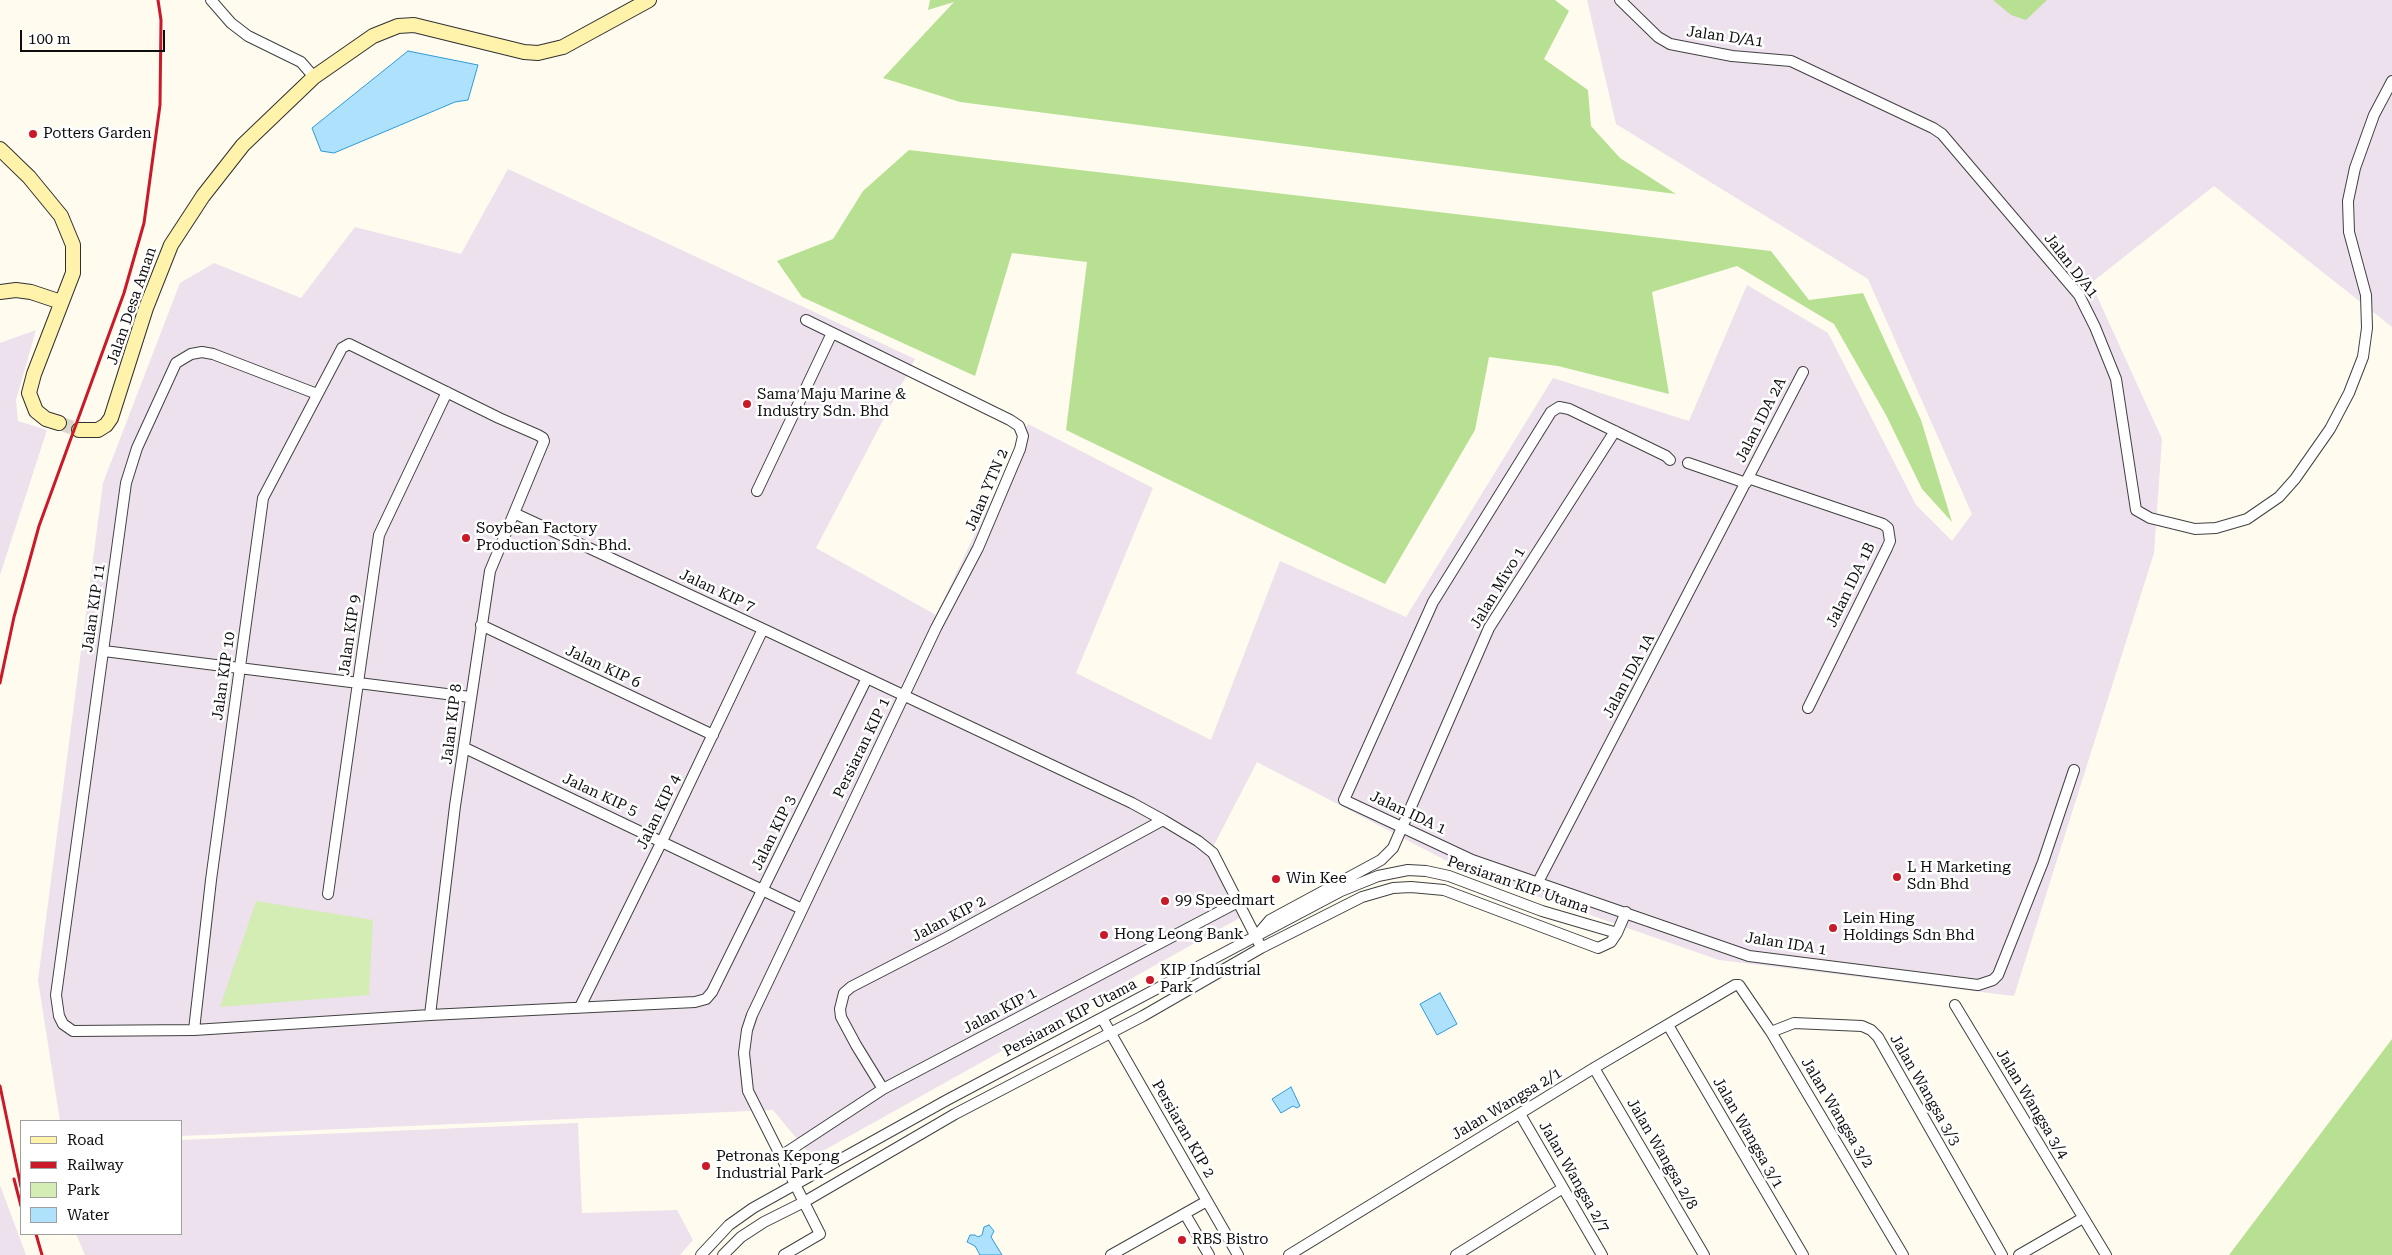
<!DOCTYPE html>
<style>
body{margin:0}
#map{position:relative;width:2392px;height:1255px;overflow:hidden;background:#fffbef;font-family:"Roboto Serif",serif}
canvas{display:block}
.legend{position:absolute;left:20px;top:1120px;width:162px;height:115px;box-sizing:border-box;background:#fff;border:1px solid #9f9f9f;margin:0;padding:6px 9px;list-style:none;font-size:15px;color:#0e0e0e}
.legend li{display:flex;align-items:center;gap:10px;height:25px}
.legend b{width:25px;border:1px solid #9f9f9f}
.scale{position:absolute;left:20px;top:30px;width:145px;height:22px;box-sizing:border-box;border:2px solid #0e0e0e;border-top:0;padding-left:6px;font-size:15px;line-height:18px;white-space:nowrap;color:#0e0e0e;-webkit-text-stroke:4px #fff;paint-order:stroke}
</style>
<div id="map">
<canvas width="2392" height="1255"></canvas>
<ul class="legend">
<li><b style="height:6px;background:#fff2aa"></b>Road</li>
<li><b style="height:6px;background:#ca1928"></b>Railway</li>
<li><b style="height:14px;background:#d4edb4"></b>Park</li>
<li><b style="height:14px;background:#aee1fc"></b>Water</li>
</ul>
<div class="scale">100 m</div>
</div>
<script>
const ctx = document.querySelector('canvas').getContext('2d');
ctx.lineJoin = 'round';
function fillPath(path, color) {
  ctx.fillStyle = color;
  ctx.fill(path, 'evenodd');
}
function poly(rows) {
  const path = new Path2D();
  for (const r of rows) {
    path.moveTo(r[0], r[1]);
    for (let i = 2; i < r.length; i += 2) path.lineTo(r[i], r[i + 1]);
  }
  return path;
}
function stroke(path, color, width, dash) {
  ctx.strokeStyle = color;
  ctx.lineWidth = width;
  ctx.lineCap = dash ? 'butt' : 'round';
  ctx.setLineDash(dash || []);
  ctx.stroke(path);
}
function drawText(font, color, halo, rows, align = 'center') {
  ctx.font = font + ' "Roboto Serif",serif';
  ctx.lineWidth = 5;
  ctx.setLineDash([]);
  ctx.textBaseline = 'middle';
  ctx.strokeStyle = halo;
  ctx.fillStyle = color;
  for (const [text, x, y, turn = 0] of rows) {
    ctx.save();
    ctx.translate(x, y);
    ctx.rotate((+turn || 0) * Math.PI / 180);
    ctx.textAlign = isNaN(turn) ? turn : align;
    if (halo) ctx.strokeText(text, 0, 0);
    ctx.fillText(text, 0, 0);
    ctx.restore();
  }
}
fillPath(poly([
 [1587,0,2392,0,2392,327,2214,186,2091,283,2162,439,2154,553,2014,996,1719,960,1470,873,1257,762,1214,845,1245,915,812,1157,773,1110,181,1136,181,1121,60,1121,38,980,103,483,180,283,214,263,301,298,355,227,461,254,508,169,915,359,816,548,936,615,1028,424,1153,488,1076,673,1211,740,1280,561,1406,617,1553,378,1689,421,1747,285,1828,333,1916,505,1952,541,1972,514,1868,279,1616,124],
 [36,330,16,400,18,421,47,430,0,575,0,343],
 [578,1123,582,1213,677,1210,693,1240,680,1255,85,1255,76,1234,181,1234,181,1140],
 [0,1185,26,1255,0,1255]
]), '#ece1ed');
fillPath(poly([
 [256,901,373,920,369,995,220,1007]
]), '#d4edb4');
fillPath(poly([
 [930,0,1555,0,1569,11,1544,59,1588,90,1591,126,1620,158,1676,194,960,102,883,78,954,2,928,10],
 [1993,0,2047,0,2026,20,2011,15],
 [909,150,1771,251,1809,300,1863,293,1921,420,1952,522,1922,489,1886,415,1834,324,1737,266,1652,292,1669,394,1558,366,1489,357,1475,430,1385,584,1066,430,1087,262,1012,253,975,376,802,297,777,261,833,239,863,191],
 [2392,1039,2392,1255,2229,1255]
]), '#b8e092');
const water = poly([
 [408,51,478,65,468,100,455,102,334,153,321,151,312,128,408,51],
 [1440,993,1457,1024,1437,1035,1420,1004,1440,993],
 [1291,1087,1300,1106,1297,1108,1293,1106,1281,1113,1272,1099,1291,1087],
 [989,1225,994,1231,991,1237,1002,1255,980,1255,975,1246,967,1242,970,1235,975,1235,978,1237,982,1235,984,1227,989,1225]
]);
fillPath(water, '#aee1fc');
stroke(water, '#2e9bd9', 1);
stroke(poly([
 [59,423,79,430]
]), '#dbd7cd', 14, [14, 7]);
const street = poly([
 [211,0,231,23,248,36,301,62,314,77],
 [1620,0,1658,37,1670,44,1732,56,1791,61,1933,128,1942,134,2079,295,2095,327,2116,379,2136,510,2150,518,2195,529,2216,528,2247,519,2279,497,2295,479,2330,429,2349,393,2363,357,2367,328,2366,295,2349,232,2348,201,2355,168,2374,115,2392,81],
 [317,394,213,354,202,352,191,354,176,363,137,448,126,483,56,995,59,1016,63,1024,73,1031,194,1030,430,1015,695,1002,706,999,712,992,867,678],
 [1670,460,1666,456,1569,409,1559,407,1551,412,1433,602,1344,800,1472,860,1749,956,1978,985,1993,980,1998,975,2043,862,2074,770],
 [1688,463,1746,483],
 [1748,478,1883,524,1888,528,1890,541,1887,548,1808,708],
 [757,491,832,333],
 [516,514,763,629,1132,803,1163,820,1198,841,1213,853,1259,943],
 [481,625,713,735],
 [104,651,470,697],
 [465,748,802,909],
 [1538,882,1803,372],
 [328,894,379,535,447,392],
 [1259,933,1270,920,1381,860,1393,848,1489,628,1615,431],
 [1955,1005,2106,1255],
 [580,1007,662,841,763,629],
 [1102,1018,1238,1255],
 [1668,1025,1803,1255],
 [194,1030,211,880,263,498,342,348,349,344,499,418,538,435,543,438,544,441,490,571,455,806,430,1015],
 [1771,1032,1794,1023,1862,1026,1871,1030,1878,1037,2002,1255],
 [1594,1068,1704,1255],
 [883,1089,856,1045,841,1017,840,1009,844,993,851,987,946,938,1163,820],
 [1520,1114,1602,1255],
 [781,1156,883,1089,1238,902],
 [1185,1214,1209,1255],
 [701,1255,729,1225,753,1208,947,1100,1341,891,1378,876,1408,870,1426,871,1449,876,1542,911,1617,933],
 [723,1255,741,1237,764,1222,804,1202,955,1114,1143,1016,1261,948,1362,897,1393,888,1411,887,1444,890,1598,948,1611,942,1617,933,1626,912],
 [784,1255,820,1234,748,1091,744,1053,747,1030,752,1015,936,628,978,548,1020,449,1023,436,1019,426,1010,420,806,320],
 [1111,1255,1207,1201],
 [1289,1255,1594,1068,1735,985,1739,985,1771,1032,1903,1255],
 [1456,1255,1563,1188],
 [2019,1255,2083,1218]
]);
const secondary = poly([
 [0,149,29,177,61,216,73,245,73,273,34,374,29,393,36,411,46,419,59,423],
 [0,292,16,290,31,292,61,302],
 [79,430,98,430,106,425,111,418,146,308,171,245,203,196,243,145,314,77,373,36,398,26,414,25,524,52,538,53,563,47,649,0]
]);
stroke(street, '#414141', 12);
stroke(secondary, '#303030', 16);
stroke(street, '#fff', 10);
stroke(secondary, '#fff2aa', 14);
stroke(poly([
 [0,683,14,617,39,526,124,293,144,223,160,105,161,20,158,0],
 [0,1086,21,1187],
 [14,1179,21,1206],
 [36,1234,42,1255]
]), '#ca1928', 3);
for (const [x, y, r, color] of [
 [33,134,5,"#ca1928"],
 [747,404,5,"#ca1928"],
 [466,538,5,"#ca1928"],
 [1897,877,5,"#ca1928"],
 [1276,879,5,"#ca1928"],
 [1165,901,5,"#ca1928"],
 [1833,928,5,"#ca1928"],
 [1104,935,5,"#ca1928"],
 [1150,980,5,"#ca1928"],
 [706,1166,5,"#ca1928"],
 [1182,1240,5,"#ca1928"]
]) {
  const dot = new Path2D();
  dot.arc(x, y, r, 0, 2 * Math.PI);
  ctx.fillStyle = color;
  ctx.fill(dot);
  stroke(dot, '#fff', 2);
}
drawText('15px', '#0e0e0e', '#fff', [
 ["Jalan D/A1",1725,37,8],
 ["Jalan D/A1",2071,266,52],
 ["Jalan Desa Aman",132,306,-71],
 ["Jalan IDA 2A",1761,420,-63],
 ["Jalan YTN 2",987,490,-67],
 ["Jalan IDA 1B",1851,585,-64],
 ["Jalan Mivo 1",1498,588,-59],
 ["Jalan KIP 7",717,591,25],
 ["Jalan KIP 11",94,608,-82],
 ["Jalan KIP 9",350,635,-82],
 ["Jalan KIP 6",603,667,25],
 ["Jalan KIP 10",224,676,-82],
 ["Jalan IDA 1A",1629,676,-62],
 ["Jalan KIP 8",452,724,-83],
 ["Persiaran KIP 1",862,748,-64],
 ["Jalan KIP 5",600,795,25],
 ["Jalan KIP 4",659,812,-64],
 ["Jalan IDA 1",1408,813,25],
 ["Jalan KIP 3",774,833,-64],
 ["Persiaran KIP Utama",1518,885,19],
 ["Jalan KIP 2",949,919,-28],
 ["Jalan IDA 1",1786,944,9],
 ["Jalan KIP 1",1000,1011,-28],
 ["Persiaran KIP Utama",1070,1018,-28],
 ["Jalan Wangsa 3/3",1925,1090,60],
 ["Jalan Wangsa 2/1",1507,1104,-31],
 ["Jalan Wangsa 3/4",2032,1104,59],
 ["Jalan Wangsa 3/2",1837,1113,59],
 ["Persiaran KIP 2",1183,1129,60],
 ["Jalan Wangsa 3/1",1748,1133,60],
 ["Jalan Wangsa 2/8",1662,1154,60],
 ["Jalan Wangsa 2/7",1574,1177,60]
]);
drawText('15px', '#0e0e0e', '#fff', [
 ["Potters Garden",43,134],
 ["Sama Maju Marine &",757,395],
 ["Industry Sdn. Bhd",757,412],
 ["Soybean Factory",476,529],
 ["Production Sdn. Bhd.",476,546],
 ["L H Marketing",1907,868],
 ["Sdn Bhd",1907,885],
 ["Win Kee",1286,879],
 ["99 Speedmart",1175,901],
 ["Lein Hing",1843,919],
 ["Holdings Sdn Bhd",1843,936],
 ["Hong Leong Bank",1114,935],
 ["KIP Industrial",1160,971],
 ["Park",1160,988],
 ["Petronas Kepong",716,1157],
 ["Industrial Park",716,1174],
 ["RBS Bistro",1192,1240]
], 'left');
</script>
